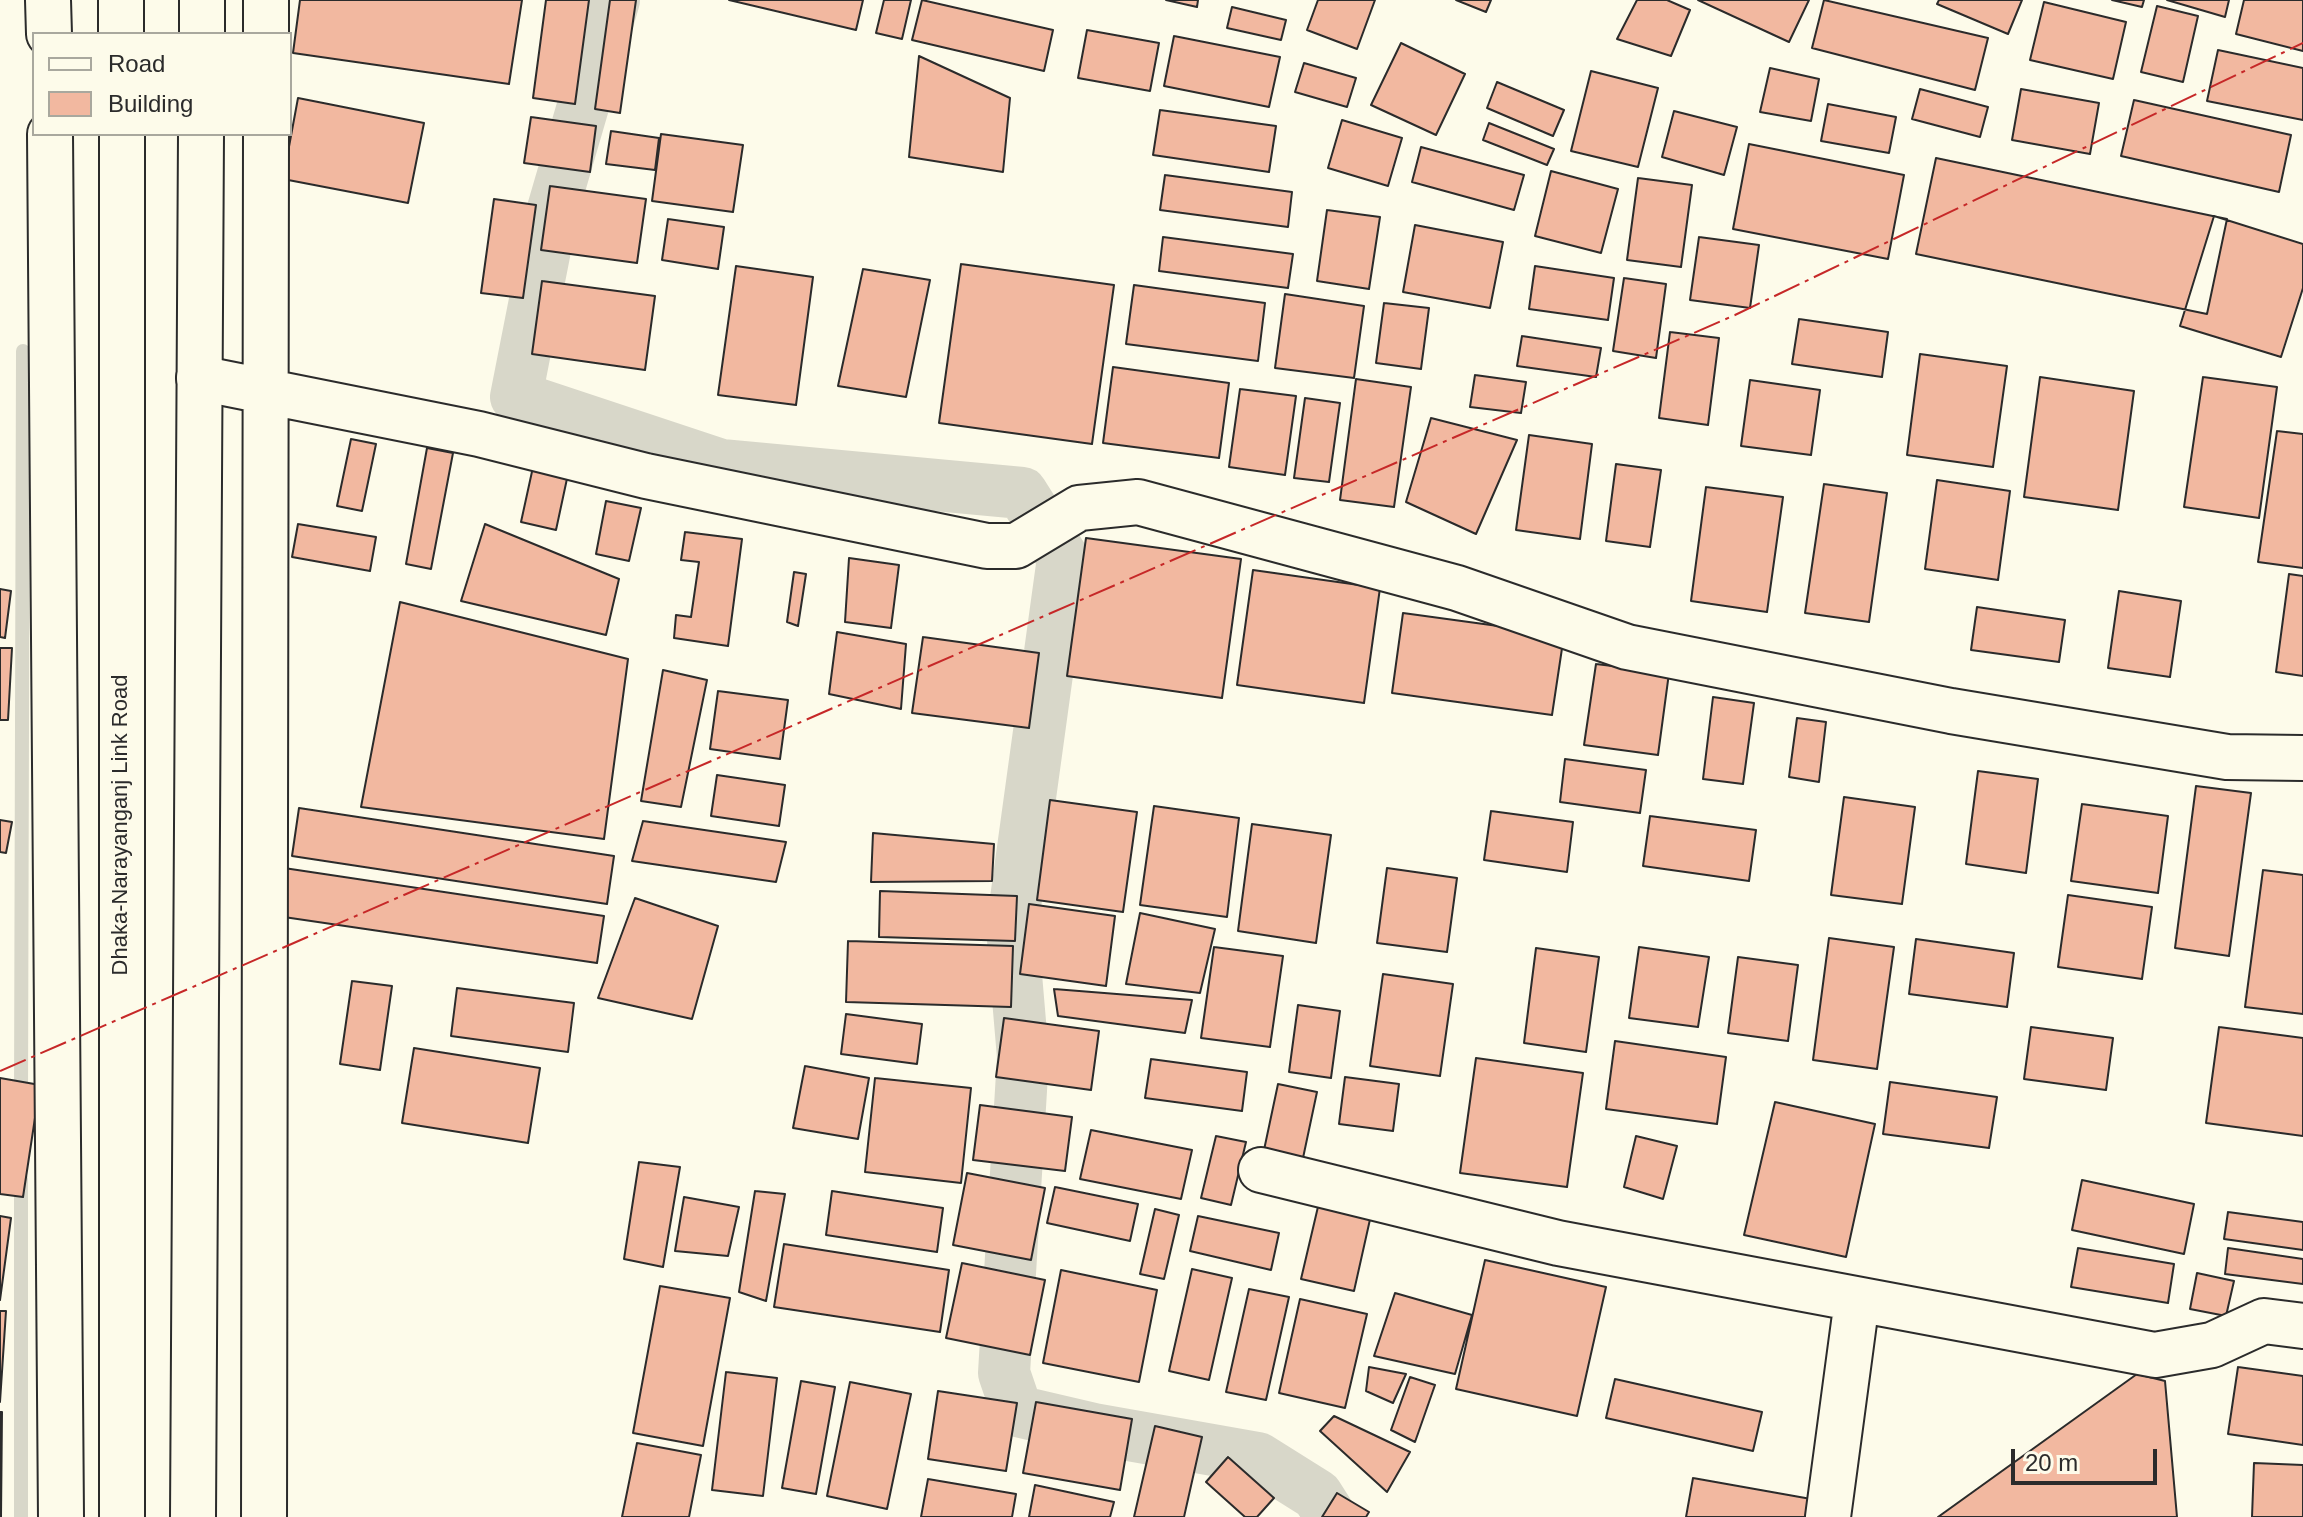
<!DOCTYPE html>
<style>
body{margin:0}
#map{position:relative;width:2303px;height:1517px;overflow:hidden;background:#fdfbea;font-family:Arial,sans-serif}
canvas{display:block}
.legend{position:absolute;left:32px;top:32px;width:260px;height:104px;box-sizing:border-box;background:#fdfbea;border:2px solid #a9a89e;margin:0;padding:10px 14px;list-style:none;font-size:24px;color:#2b2b2b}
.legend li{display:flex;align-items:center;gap:16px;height:40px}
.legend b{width:40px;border:2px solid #a9a89e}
.scale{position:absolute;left:2011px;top:1449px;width:146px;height:36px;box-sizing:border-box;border:4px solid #2b2b2b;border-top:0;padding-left:10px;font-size:24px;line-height:28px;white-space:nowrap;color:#2b2b2b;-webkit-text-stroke:6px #fdfbea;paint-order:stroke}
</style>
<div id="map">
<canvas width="2303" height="1517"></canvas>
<ul class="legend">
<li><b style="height:10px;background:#fdfbea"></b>Road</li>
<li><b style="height:22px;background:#f2b8a0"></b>Building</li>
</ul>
<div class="scale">20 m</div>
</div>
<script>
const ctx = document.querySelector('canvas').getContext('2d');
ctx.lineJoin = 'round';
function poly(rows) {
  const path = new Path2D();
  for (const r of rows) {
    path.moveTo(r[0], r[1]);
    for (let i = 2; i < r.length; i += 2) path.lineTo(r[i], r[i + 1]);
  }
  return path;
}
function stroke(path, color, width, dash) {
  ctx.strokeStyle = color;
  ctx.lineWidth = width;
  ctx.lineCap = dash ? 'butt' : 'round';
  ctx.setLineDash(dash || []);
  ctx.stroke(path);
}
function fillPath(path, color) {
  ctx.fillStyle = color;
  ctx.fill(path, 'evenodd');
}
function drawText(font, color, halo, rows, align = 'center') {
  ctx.font = font + ' Arial,sans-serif';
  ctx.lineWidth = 6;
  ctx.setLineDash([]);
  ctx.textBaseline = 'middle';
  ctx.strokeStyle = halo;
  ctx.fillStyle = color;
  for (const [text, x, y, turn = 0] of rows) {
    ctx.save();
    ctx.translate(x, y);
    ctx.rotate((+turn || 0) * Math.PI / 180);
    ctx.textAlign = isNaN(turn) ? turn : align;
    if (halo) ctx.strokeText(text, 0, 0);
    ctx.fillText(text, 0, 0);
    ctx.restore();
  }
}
stroke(poly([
 [21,1099,23,351],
 [21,1179,21,1517]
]), '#d8d7c9', 14);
stroke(poly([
 [614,0,553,209,516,397,721,465,1022,493,1063,558,1012,928,1023,1057,1004,1373,1017,1411,1094,1429,1258,1458,1317,1495,1331,1517]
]), '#d8d7c9', 52);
const building = poly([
 [300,0,522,0,509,84,293,53,300,0],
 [546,0,589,0,575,104,533,98,546,0],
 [610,0,636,0,620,113,595,109,610,0],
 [729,0,863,0,856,30,729,0],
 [884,0,911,0,902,39,876,33,884,0],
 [922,0,1053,30,1044,71,912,40,922,0],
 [1166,0,1198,0,1197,7,1166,0],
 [1318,0,1375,0,1357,49,1307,30,1318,0],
 [1456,0,1491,0,1486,12,1456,0],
 [1637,0,1667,0,1690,10,1671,56,1617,39,1637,0],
 [1698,0,1809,0,1789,42,1698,0],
 [1824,0,1988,38,1975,90,1812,48,1824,0],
 [1939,0,2022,0,2008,34,1937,4,1939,0],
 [2112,0,2144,0,2142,7,2112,0],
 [2167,0,2229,0,2225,17,2167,0],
 [2244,0,2303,0,2303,51,2236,34,2244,0],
 [2044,2,2126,22,2113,79,2030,60,2044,2],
 [2157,6,2198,16,2183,82,2141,72,2157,6],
 [1232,7,1286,20,1281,40,1227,28,1232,7],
 [1087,30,1159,43,1150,91,1078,78,1087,30],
 [1174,36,1280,57,1269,107,1164,86,1174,36],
 [1401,43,1465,74,1436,135,1371,105,1401,43],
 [2218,50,2303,68,2303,120,2207,101,2218,50],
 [919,56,1010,98,1003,172,909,157,919,56],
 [1304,63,1356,78,1347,107,1295,92,1304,63],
 [1770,68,1819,79,1811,121,1760,112,1770,68],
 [1591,71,1658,88,1638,167,1571,151,1591,71],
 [1497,82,1564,110,1553,136,1487,108,1497,82],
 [1920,89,1988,107,1980,137,1912,119,1920,89],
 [2021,89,2099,103,2090,154,2012,140,2021,89],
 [298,98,424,123,408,203,283,179,298,98],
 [2134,100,2291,135,2279,192,2121,156,2134,100],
 [1828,104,1896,117,1889,153,1821,141,1828,104],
 [1160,110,1276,126,1269,172,1153,155,1160,110],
 [1674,111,1737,127,1724,175,1662,157,1674,111],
 [531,117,596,126,590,172,524,163,531,117],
 [1342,120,1402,138,1388,186,1328,168,1342,120],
 [1489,123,1554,149,1547,165,1483,140,1489,123],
 [611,131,659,138,655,170,606,164,611,131],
 [661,134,743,145,733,212,652,201,661,134],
 [1749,144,1904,175,1888,259,1733,229,1749,144],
 [1421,147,1524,175,1514,210,1412,182,1421,147],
 [1936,158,2227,219,2207,314,1916,254,1936,158],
 [1551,171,1618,189,1601,253,1535,236,1551,171],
 [1165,175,1292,192,1288,227,1160,210,1165,175],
 [1638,178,1692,185,1681,267,1627,260,1638,178],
 [550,186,646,199,637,263,541,250,550,186],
 [494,199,536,205,523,298,481,293,494,199],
 [1327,210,1380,217,1369,289,1317,281,1327,210],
 [2214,216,2303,244,2303,288,2281,357,2180,326,2214,216],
 [668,219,724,227,718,269,662,260,668,219],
 [1415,225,1503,242,1490,308,1403,292,1415,225],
 [1163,237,1293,254,1288,288,1159,271,1163,237],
 [1699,237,1759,245,1750,308,1690,300,1699,237],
 [961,264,1114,285,1092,444,939,423,961,264],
 [736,266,813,277,796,405,718,395,736,266],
 [1535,266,1614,278,1608,320,1529,309,1535,266],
 [863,269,930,280,906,397,838,386,863,269],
 [1624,278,1666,284,1656,358,1613,351,1624,278],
 [542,281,655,296,645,370,532,354,542,281],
 [1134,285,1265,303,1258,361,1126,344,1134,285],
 [1285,294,1364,306,1354,378,1275,368,1285,294],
 [1384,303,1429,308,1421,369,1376,363,1384,303],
 [1799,319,1888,332,1882,377,1792,364,1799,319],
 [1670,332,1719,338,1708,425,1659,418,1670,332],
 [1522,336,1601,348,1596,377,1517,366,1522,336],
 [1920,354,2007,366,1993,467,1907,455,1920,354],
 [1113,367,1229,383,1219,458,1103,443,1113,367],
 [1475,375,1526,382,1521,413,1470,407,1475,375],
 [2040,377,2134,391,2118,510,2024,497,2040,377],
 [2203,377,2277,387,2259,518,2184,507,2203,377],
 [1356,379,1411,387,1394,507,1340,500,1356,379],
 [1750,380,1820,390,1811,455,1741,446,1750,380],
 [1240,389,1296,396,1285,475,1229,467,1240,389],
 [1305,398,1340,403,1329,482,1294,478,1305,398],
 [1431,418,1517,440,1476,534,1406,502,1431,418],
 [2277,431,2303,434,2303,568,2258,562,2277,431],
 [1529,435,1592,444,1580,539,1516,530,1529,435],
 [351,439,376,444,362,511,337,506,351,439],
 [427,448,453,453,431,569,406,564,427,448],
 [1616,464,1661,470,1650,547,1606,541,1616,464],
 [533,467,568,474,556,530,521,522,533,467],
 [1937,480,2010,491,1998,580,1925,569,1937,480],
 [1824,484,1887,493,1869,622,1805,613,1824,484],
 [1706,487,1783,497,1767,612,1691,601,1706,487],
 [606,501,641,508,629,561,596,554,606,501],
 [298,524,376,537,370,571,292,557,298,524],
 [485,524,619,579,606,635,461,601,485,524],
 [685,532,742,539,728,646,674,638,676,615,691,617,699,562,681,560,685,532],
 [1086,538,1241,559,1222,698,1067,676,1086,538],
 [849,558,899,565,891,628,845,622,849,558],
 [1253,570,1380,588,1364,703,1237,685,1253,570],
 [794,572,806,574,798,626,787,622,794,572],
 [2289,574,2303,576,2303,676,2276,672,2289,574],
 [0,589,11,591,5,638,0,637,0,589],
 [2119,591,2181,601,2170,677,2108,668,2119,591],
 [400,602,628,659,604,839,361,807,400,602],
 [1977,607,2065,620,2059,662,1971,650,1977,607],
 [1403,613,1564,635,1552,715,1392,693,1403,613],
 [837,632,906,644,901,709,829,694,837,632],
 [923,637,1039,653,1029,728,912,713,923,637],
 [0,648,12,648,8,720,0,720,0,648],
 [1596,664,1669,673,1658,755,1584,745,1596,664],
 [663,670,707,680,681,807,641,801,663,670],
 [718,691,788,700,780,759,710,749,718,691],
 [1713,697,1754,703,1743,784,1703,779,1713,697],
 [1797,718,1826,722,1819,782,1789,777,1797,718],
 [1565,759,1646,770,1640,813,1560,802,1565,759],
 [1978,771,2038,779,2026,873,1966,864,1978,771],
 [717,775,785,785,779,826,711,816,717,775],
 [2196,786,2251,793,2229,956,2175,948,2196,786],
 [1844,797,1915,807,1902,904,1831,895,1844,797],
 [1050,800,1137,812,1123,912,1037,900,1050,800],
 [2082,804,2168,816,2158,893,2071,881,2082,804],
 [1154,806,1239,818,1227,917,1140,905,1154,806],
 [299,808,614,856,607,904,292,856,299,808],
 [1491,811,1573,822,1567,872,1484,860,1491,811],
 [1650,816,1756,830,1749,881,1643,866,1650,816],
 [0,820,12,822,6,853,0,852,0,820],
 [643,821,786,842,776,882,632,861,643,821],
 [1252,824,1331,835,1316,943,1238,931,1252,824],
 [873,833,994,844,992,881,871,882,873,833],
 [284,868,604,916,597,963,277,916,284,868],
 [1387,868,1457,878,1447,952,1377,943,1387,868],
 [2263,870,2303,875,2303,1014,2245,1007,2263,870],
 [880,891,1017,896,1015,941,879,937,880,891],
 [2068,895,2152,907,2142,979,2058,967,2068,895],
 [635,898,718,926,692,1019,598,998,635,898],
 [1029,904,1115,916,1106,986,1020,974,1029,904],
 [1140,913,1215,929,1200,993,1126,984,1140,913],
 [1829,938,1894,947,1877,1069,1813,1060,1829,938],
 [1916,939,2014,953,2007,1007,1909,994,1916,939],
 [848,941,1013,946,1011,1007,846,1002,848,941],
 [1214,947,1283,956,1270,1047,1201,1038,1214,947],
 [1639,947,1709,957,1698,1027,1629,1018,1639,947],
 [1536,948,1599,957,1586,1052,1524,1043,1536,948],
 [1738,957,1798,965,1788,1041,1728,1033,1738,957],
 [1383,974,1453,984,1440,1076,1370,1066,1383,974],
 [352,981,392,986,380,1070,340,1064,352,981],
 [457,988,574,1003,568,1052,451,1036,457,988],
 [1054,989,1192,1000,1185,1033,1058,1016,1054,989],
 [1298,1005,1340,1011,1331,1078,1289,1072,1298,1005],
 [846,1014,922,1024,917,1064,841,1054,846,1014],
 [1004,1018,1099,1031,1091,1090,996,1077,1004,1018],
 [2031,1027,2113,1038,2106,1090,2024,1079,2031,1027],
 [2219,1027,2303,1038,2303,1136,2206,1123,2219,1027],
 [1615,1041,1726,1057,1717,1124,1606,1109,1615,1041],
 [414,1048,540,1068,528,1143,402,1123,414,1048],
 [1476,1058,1583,1073,1567,1187,1460,1173,1476,1058],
 [1151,1059,1247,1072,1242,1111,1145,1098,1151,1059],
 [805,1066,869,1078,858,1139,793,1128,805,1066],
 [1345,1077,1399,1084,1393,1131,1339,1124,1345,1077],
 [0,1078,40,1085,23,1197,0,1194,0,1078],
 [875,1078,971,1088,961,1183,865,1172,875,1078],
 [1890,1082,1997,1097,1989,1148,1883,1134,1890,1082],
 [1278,1084,1317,1092,1303,1158,1264,1150,1278,1084],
 [1775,1102,1875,1124,1846,1257,1744,1235,1775,1102],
 [980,1105,1072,1117,1065,1171,973,1160,980,1105],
 [1091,1130,1192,1150,1181,1199,1080,1179,1091,1130],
 [1216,1136,1246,1142,1231,1205,1201,1198,1216,1136],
 [1636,1136,1677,1146,1663,1199,1624,1187,1636,1136],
 [639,1162,680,1167,663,1267,624,1259,639,1162],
 [967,1173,1045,1188,1031,1260,953,1245,967,1173],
 [2082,1180,2194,1204,2184,1254,2072,1230,2082,1180],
 [1055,1187,1138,1204,1130,1241,1047,1223,1055,1187],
 [755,1191,785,1194,766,1301,739,1292,755,1191],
 [832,1191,943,1208,937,1252,826,1235,832,1191],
 [1321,1194,1373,1206,1354,1291,1301,1279,1321,1194],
 [684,1197,739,1207,728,1256,675,1251,684,1197],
 [1155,1209,1179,1215,1164,1279,1140,1274,1155,1209],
 [2228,1212,2303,1222,2303,1250,2224,1239,2228,1212],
 [0,1216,11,1218,0,1300,0,1216],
 [1198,1216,1279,1233,1271,1270,1190,1251,1198,1216],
 [784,1244,949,1270,940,1332,774,1307,784,1244],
 [2078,1248,2174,1264,2168,1303,2071,1287,2078,1248],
 [2228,1248,2303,1259,2303,1284,2225,1274,2228,1248],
 [1485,1260,1606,1287,1577,1416,1456,1389,1485,1260],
 [962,1263,1045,1280,1030,1355,946,1338,962,1263],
 [1192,1269,1232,1278,1209,1380,1169,1371,1192,1269],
 [1061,1270,1157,1290,1139,1382,1043,1363,1061,1270],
 [2197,1273,2234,1281,2226,1316,2190,1309,2197,1273],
 [660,1286,730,1298,703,1446,633,1433,660,1286],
 [1249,1289,1289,1297,1266,1400,1226,1392,1249,1289],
 [1395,1293,1472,1315,1455,1374,1374,1356,1395,1293],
 [1300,1299,1367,1314,1345,1408,1279,1393,1300,1299],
 [0,1311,6,1311,0,1402,0,1311],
 [1369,1367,1406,1374,1393,1403,1366,1391,1369,1367],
 [2238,1367,2303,1376,2303,1445,2228,1434,2238,1367],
 [726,1372,777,1378,763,1496,712,1490,726,1372],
 [2137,1374,2165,1381,2177,1517,1938,1517,2137,1374],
 [1410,1377,1435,1385,1415,1442,1391,1430,1410,1377],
 [1615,1379,1762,1412,1753,1451,1606,1418,1615,1379],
 [801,1381,835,1387,816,1494,782,1488,801,1381],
 [850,1382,911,1394,887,1509,827,1496,850,1382],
 [938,1391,1017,1403,1006,1471,928,1459,938,1391],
 [1036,1402,1132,1419,1120,1490,1023,1473,1036,1402],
 [0,1412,2,1412,1,1517,0,1517,0,1412],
 [1334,1416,1410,1452,1387,1492,1320,1431,1334,1416],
 [1155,1426,1202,1437,1184,1517,1134,1517,1155,1426],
 [637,1443,701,1455,689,1517,622,1517,637,1443],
 [1228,1457,1274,1498,1257,1517,1245,1517,1206,1482,1228,1457],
 [2254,1463,2303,1465,2303,1517,2252,1517,2254,1463],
 [1693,1478,1811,1499,1808,1517,1686,1517,1693,1478],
 [928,1479,1016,1494,1012,1517,921,1517,928,1479],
 [1035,1485,1114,1502,1110,1517,1029,1517,1035,1485],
 [1337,1493,1369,1512,1366,1517,1322,1517,1337,1493]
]);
fillPath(building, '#f2b8a0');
stroke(building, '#2b2b2b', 2);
const minor = poly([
 [48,0,49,34],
 [266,34,266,0],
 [50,134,61,1517],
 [199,378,479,434,646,476,987,546,1016,546,1079,508,1138,502,1457,588,1627,647,1951,711,2227,757,2303,758],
 [1261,1170,1558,1243,2155,1355,2212,1345,2264,1321,2303,1326],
 [264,1517,266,134],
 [1828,1517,1857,1300]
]);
const major = poly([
 [121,0,121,34],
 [202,34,202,0],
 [122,134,122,1517],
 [193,1517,201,134]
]);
stroke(minor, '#2b2b2b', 48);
stroke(major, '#2b2b2b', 48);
stroke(minor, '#fdfbea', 44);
stroke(major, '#fdfbea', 44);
stroke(poly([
 [0,1071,1735,315,2303,43]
]), '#c62828', 2, [28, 6, 4, 6]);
drawText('22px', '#2b2b2b', '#fdfbea', [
 ["Dhaka-Narayanganj Link Road",121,825,-90]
]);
</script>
